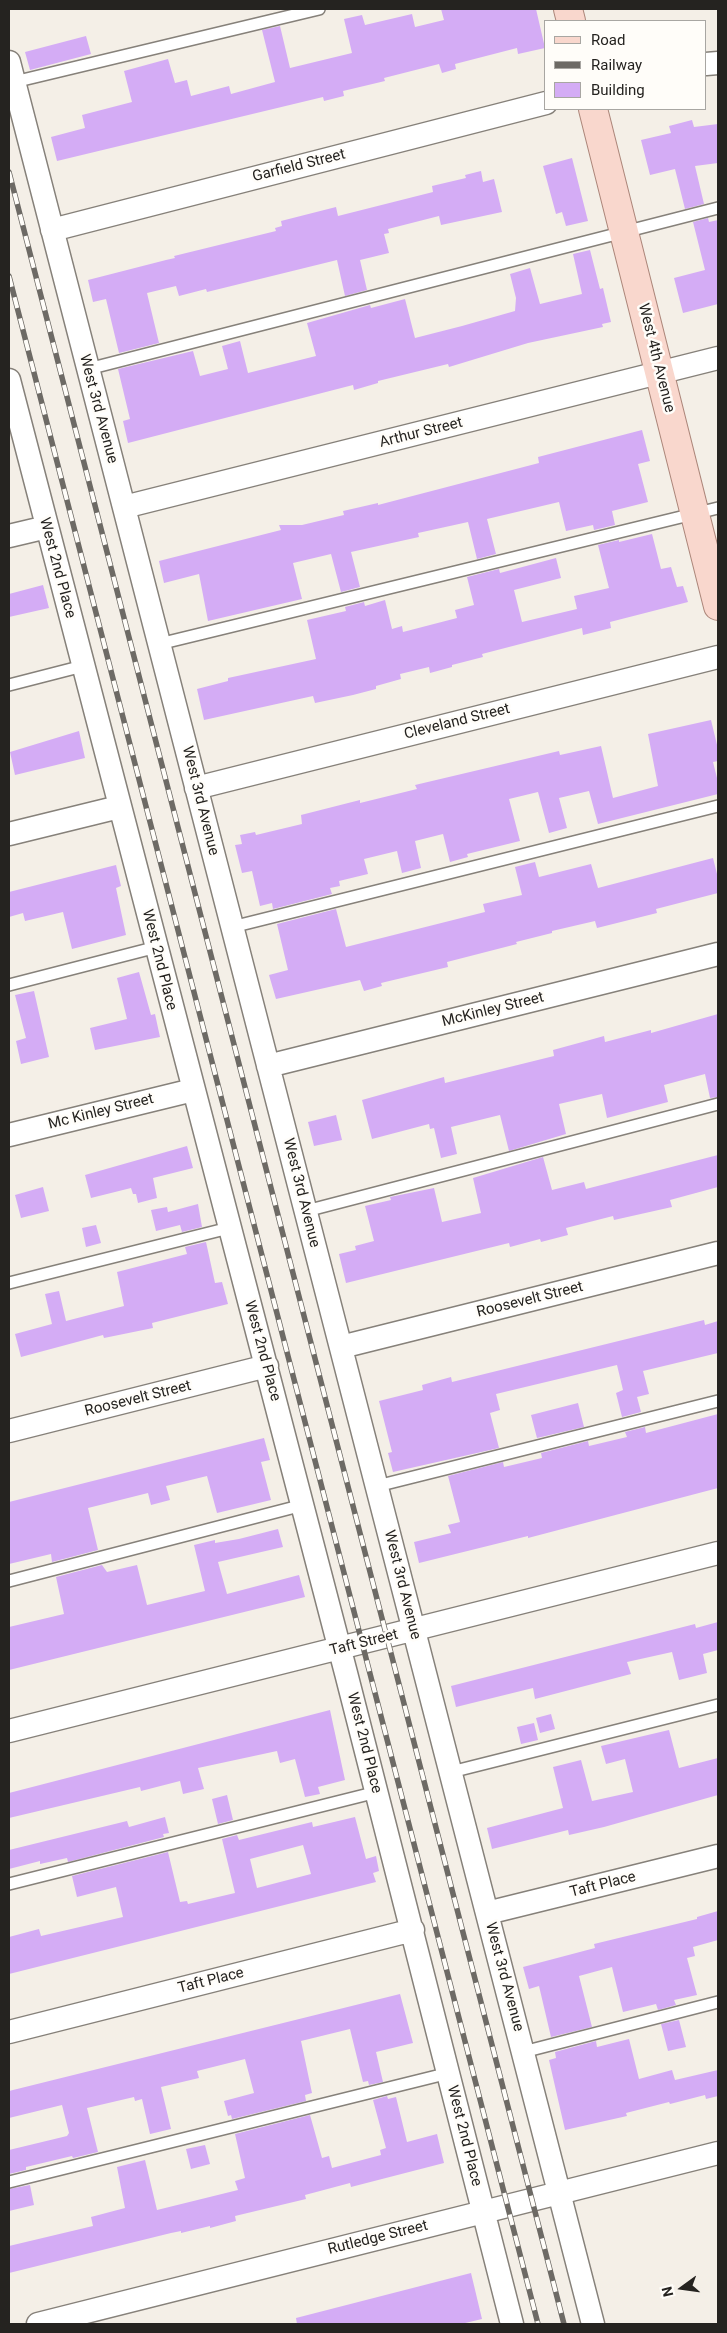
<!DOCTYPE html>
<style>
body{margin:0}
#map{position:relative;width:727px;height:2333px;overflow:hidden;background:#f4efe7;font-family:Roboto,sans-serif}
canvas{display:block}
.frame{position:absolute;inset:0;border:10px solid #252320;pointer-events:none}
.legend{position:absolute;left:544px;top:20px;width:162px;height:90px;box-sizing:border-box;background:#fffdf9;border:1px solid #a8a6a2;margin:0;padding:6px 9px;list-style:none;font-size:15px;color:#252320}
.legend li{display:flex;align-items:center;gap:10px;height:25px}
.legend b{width:25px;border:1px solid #a8a6a2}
.north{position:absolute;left:657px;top:2263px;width:50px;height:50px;-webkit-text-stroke:4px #fffdf9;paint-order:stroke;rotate:256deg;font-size:14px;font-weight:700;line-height:20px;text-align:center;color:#252320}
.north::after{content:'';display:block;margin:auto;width:18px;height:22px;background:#252320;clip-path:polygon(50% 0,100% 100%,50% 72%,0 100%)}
</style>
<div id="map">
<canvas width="727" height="2333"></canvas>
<div class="frame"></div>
<ul class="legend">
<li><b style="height:6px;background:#f9d7cd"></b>Road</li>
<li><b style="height:6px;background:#6d6a65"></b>Railway</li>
<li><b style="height:14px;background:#d4acf5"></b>Building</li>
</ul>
<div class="north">N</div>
</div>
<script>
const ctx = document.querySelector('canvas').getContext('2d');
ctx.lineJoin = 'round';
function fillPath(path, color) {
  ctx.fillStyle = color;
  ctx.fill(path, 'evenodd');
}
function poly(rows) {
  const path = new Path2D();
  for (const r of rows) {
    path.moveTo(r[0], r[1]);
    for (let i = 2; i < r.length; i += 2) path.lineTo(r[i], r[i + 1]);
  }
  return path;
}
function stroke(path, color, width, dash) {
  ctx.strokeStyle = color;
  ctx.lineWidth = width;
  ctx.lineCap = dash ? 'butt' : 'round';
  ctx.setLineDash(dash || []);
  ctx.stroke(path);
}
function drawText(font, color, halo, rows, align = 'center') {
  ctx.font = font + ' Roboto,sans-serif';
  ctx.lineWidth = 5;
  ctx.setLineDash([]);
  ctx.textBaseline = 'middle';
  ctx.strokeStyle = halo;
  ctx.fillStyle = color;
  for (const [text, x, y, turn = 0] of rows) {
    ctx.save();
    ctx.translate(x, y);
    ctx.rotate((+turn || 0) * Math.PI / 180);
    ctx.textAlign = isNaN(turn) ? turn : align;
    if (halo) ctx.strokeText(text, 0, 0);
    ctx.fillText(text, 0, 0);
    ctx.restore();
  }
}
fillPath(poly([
 [441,9,536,9,545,48,518,54,517,48,455,64,456,69,442,73,439,64,384,78,385,81,343,91,344,96,324,101,323,97,57,161,51,137,85,128,82,115,132,102,124,71,168,59,175,83,187,80,191,96,229,86,231,94,275,82,262,30,280,26,290,68,352,53,344,19,362,15,365,25,412,14,415,27,444,20],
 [86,36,91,54,30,70,25,52],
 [692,120,694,127,718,124,718,163,695,166,704,204,685,209,675,169,650,175,641,140,671,133,669,126],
 [572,158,588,221,566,226,562,212,556,214,543,166],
 [481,171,483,182,494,179,502,212,441,225,439,216,388,229,389,233,384,234,389,253,360,260,367,290,345,296,337,260,207,292,206,289,179,296,176,286,147,293,159,343,119,353,106,299,93,302,88,280,166,260,175,258,174,256,276,231,275,228,282,226,281,221,336,207,338,216,433,192,432,186,466,178,465,175],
 [708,218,709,222,718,220,718,304,683,313,674,278,705,270,693,222],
 [590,250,600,289,603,288,611,322,602,324,603,327,528,343,449,367,448,364,378,381,378,383,354,390,353,385,128,443,123,421,130,419,118,369,193,351,200,376,228,369,222,346,240,341,248,373,316,356,307,323,370,305,371,308,405,299,415,338,462,326,515,311,516,298,510,274,530,268,540,304,582,294,573,254],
 [642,430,650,461,638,464,648,502,612,511,615,525,594,530,593,525,566,531,559,502,487,519,496,554,477,559,468,522,418,533,419,537,351,552,360,587,341,592,331,554,293,563,302,599,208,621,199,574,164,583,159,561,281,530,279,525,302,525,344,515,343,511,378,503,378,505,539,463,538,457],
 [652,534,661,569,671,567,677,587,683,586,688,602,610,622,611,628,583,635,582,628,482,654,483,657,452,665,452,667,430,673,429,667,400,674,401,679,376,686,376,689,353,695,315,703,313,696,204,720,197,689,228,681,228,678,316,659,307,620,346,611,345,607,364,602,365,606,385,600,392,629,402,626,403,632,457,618,455,610,474,605,467,577,499,569,500,573,556,558,561,578,514,590,522,622,577,609,574,596,609,588,598,545,619,540,619,542],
 [43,585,49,608,9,617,9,594],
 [711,720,718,749,718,761,713,762,718,782,718,794,598,824,589,791,559,798,567,828,549,833,538,792,509,799,520,841,467,854,468,857,450,862,443,834,415,841,421,868,402,873,397,851,364,859,368,874,339,881,340,886,330,888,332,894,273,909,272,903,260,906,252,871,242,873,235,845,242,844,240,835,255,832,256,835,302,824,301,815,360,800,360,803,417,789,415,785,559,751,560,755,601,746,613,798,658,786,648,734],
 [79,731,85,758,15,775,10,752],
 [713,858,718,878,718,893,656,909,657,913,597,928,595,921,552,931,552,933,516,942,517,944,447,962,448,967,381,983,382,986,364,991,360,980,276,999,269,975,288,970,277,924,336,909,346,947,485,912,483,904,522,895,515,867,535,862,539,877,591,864,598,888],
 [116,865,121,886,116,888,126,935,72,949,63,912,25,921,23,913,9,917,9,892],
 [139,972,151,1015,155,1014,160,1037,95,1050,90,1028,127,1019,117,978],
 [34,991,49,1057,21,1064,16,1041,26,1038,15,995],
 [718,1014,718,1097,710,1098,705,1074,664,1085,668,1102,607,1118,602,1094,559,1104,566,1134,509,1151,500,1115,451,1127,457,1154,441,1158,434,1128,430,1129,429,1124,372,1139,362,1100,444,1077,445,1083,554,1056,553,1050,586,1041,604,1036,605,1042,651,1030,651,1033],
 [336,1115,342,1140,314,1146,308,1122],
 [187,1146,193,1168,153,1178,157,1198,138,1203,136,1194,133,1194,131,1188,91,1198,85,1175],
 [718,1155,718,1187,670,1200,672,1207,614,1220,613,1216,566,1228,568,1235,541,1242,540,1239,510,1247,509,1243,346,1283,339,1254,356,1250,355,1246,374,1241,365,1206,391,1200,390,1197,434,1188,442,1222,481,1213,473,1178,543,1157,552,1190,584,1182,586,1189],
 [43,1187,49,1211,21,1218,15,1195],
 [198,1204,202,1227,182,1232,180,1225,156,1231,151,1210,167,1207,168,1212],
 [96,1225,101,1243,86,1247,82,1228],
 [206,1242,215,1283,222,1282,228,1304,152,1323,153,1328,104,1338,103,1335,21,1357,15,1334,52,1324,45,1294,59,1291,66,1321,124,1306,117,1272,187,1254,185,1247],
 [704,1320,705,1325,718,1321,718,1353,643,1371,649,1394,637,1397,641,1412,622,1417,616,1393,623,1390,617,1365,496,1394,500,1410,490,1413,499,1448,393,1472,388,1453,392,1452,379,1401,423,1390,422,1385,451,1377,452,1382],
 [578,1403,584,1427,537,1438,531,1415],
 [718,1414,718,1488,528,1538,528,1536,419,1563,414,1542,451,1533,448,1525,460,1522,448,1476,503,1462,504,1467,542,1458,541,1453,588,1441,589,1446,627,1437,625,1432,645,1427,646,1433],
 [264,1438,270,1460,261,1462,271,1500,217,1513,207,1476,166,1486,170,1500,151,1505,148,1493,88,1508,98,1550,52,1562,51,1554,9,1564,9,1502],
 [278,1529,283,1547,218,1562,227,1594,299,1575,305,1597,9,1670,9,1627,64,1614,56,1577,102,1565,107,1572,137,1565,147,1605,205,1591,194,1545,215,1540,215,1543,239,1539],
 [718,1622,718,1650,703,1654,707,1673,679,1680,672,1652,627,1662,631,1674,535,1699,533,1688,456,1707,451,1686,695,1624,696,1628],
 [330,1710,345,1780,318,1787,320,1794,305,1797,295,1759,280,1763,277,1751,198,1768,204,1789,183,1794,180,1781,141,1791,140,1787,9,1818,9,1793],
 [551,1714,555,1729,540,1733,536,1718],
 [534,1723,538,1740,521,1744,517,1727],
 [669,1730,679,1768,718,1758,718,1795,604,1827,569,1835,568,1830,492,1849,487,1828,563,1808,553,1767,581,1760,592,1801,633,1792,625,1759,606,1764,601,1746],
 [227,1795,233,1820,218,1824,212,1799],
 [165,1817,169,1833,163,1834,164,1837,68,1862,67,1858,40,1864,40,1861,9,1869,9,1850,127,1821,129,1827],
 [355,1817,366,1859,376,1856,379,1871,373,1873,376,1882,9,1974,9,1937,39,1929,41,1936,123,1917,116,1887,77,1897,72,1876,168,1852,180,1902,187,1901,188,1904,235,1893,222,1839,237,1835,239,1840,312,1822,313,1827],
 [303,1845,311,1874,257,1888,250,1859],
 [718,1911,718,1940,693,1947,695,1956,687,1958,697,1995,674,2000,676,2005,658,2010,656,2004,623,2012,612,1967,579,1976,592,2027,551,2037,539,1986,529,1989,523,1967,595,1948,594,1944,697,1919,697,1917],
 [400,1994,413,2043,376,2052,383,2082,369,2085,368,2081,363,2082,350,2029,301,2041,312,2093,305,2095,306,2101,232,2119,231,2115,228,2116,224,2101,254,2093,245,2059,197,2071,199,2078,161,2087,171,2129,150,2134,142,2099,135,2101,134,2097,87,2108,98,2152,73,2158,72,2156,26,2167,26,2170,9,2174,9,2150,67,2136,69,2133,62,2105,9,2118,9,2091],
 [679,2020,686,2047,668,2051,661,2024],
 [629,2039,639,2079,672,2070,675,2080,718,2070,718,2096,706,2099,705,2095,670,2104,669,2102,626,2113,627,2116,565,2130,549,2060,556,2058,555,2052,596,2041,597,2047],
 [387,2096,388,2099,396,2097,407,2142,437,2134,444,2163,351,2187,350,2183,305,2195,306,2199,235,2216,236,2221,210,2228,210,2226,181,2233,181,2231,171,2233,9,2273,9,2246,93,2226,91,2217,125,2208,117,2167,145,2160,157,2210,238,2190,235,2181,245,2178,235,2134,310,2115,322,2158,329,2156,332,2168,381,2155,380,2150,386,2148,373,2100],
 [205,2145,210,2164,191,2169,186,2149],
 [30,2185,34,2205,9,2211,9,2189],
 [471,2273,482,2319,461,2324,297,2324,296,2318]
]), '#d4acf5');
const lane = poly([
 [14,82,319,9],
 [88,369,718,208],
 [159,644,718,508],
 [9,685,83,666],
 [232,927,718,806],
 [9,985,157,947],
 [306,1211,718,1104],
 [9,1283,229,1228],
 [377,1486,718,1401],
 [9,1581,303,1505],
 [451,1772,718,1705],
 [9,1884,377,1792],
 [523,2052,718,2002],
 [9,2182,449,2073]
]);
const street = poly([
 [9,62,593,2324],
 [706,64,718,63],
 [52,230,546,103],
 [9,380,346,1673,512,2324],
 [124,507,718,358],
 [9,536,47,527],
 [196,788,718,657],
 [9,834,119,807],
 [268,1066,718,954],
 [9,1135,193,1090],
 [341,1347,718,1253],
 [9,1431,267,1366],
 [9,1731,718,1553],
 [487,1913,718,1856],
 [9,2032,413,1930],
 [38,2324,718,2153]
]);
const primary = poly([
 [568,9,571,21],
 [593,109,718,606]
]);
stroke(lane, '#86817a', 14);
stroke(street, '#86817a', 25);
stroke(primary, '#ac867a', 30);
stroke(lane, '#fff', 11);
stroke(street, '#fff', 22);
stroke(primary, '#f9d7cd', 28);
const rail = poly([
 [9,172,564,2324],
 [9,276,538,2324]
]);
stroke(rail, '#6d6a65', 5.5);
stroke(rail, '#fffdf9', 4, [11]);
drawText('15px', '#252320', '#fffdf9', [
 ["Garfield Street",299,166,-14],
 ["West 4th Avenue",656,358,76],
 ["West 3rd Avenue",98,409,75],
 ["Arthur Street",421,433,-14],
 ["West 2nd Place",57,568,75],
 ["Cleveland Street",457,722,-14],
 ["West 3rd Avenue",200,801,76],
 ["West 2nd Place",159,960,76],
 ["McKinley Street",493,1010,-14],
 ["Mc Kinley Street",101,1112,-14],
 ["West 3rd Avenue",301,1193,76],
 ["Roosevelt Street",530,1300,-14],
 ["West 2nd Place",262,1351,75],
 ["Roosevelt Street",138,1399,-14],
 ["West 3rd Avenue",402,1585,76],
 ["Taft Street",364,1643,-14],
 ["West 2nd Place",364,1743,76],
 ["Taft Place",603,1885,-14],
 ["West 3rd Avenue",504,1977,75],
 ["Taft Place",211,1981,-14],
 ["West 2nd Place",464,2136,76],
 ["Rutledge Street",378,2238,-14]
]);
</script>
